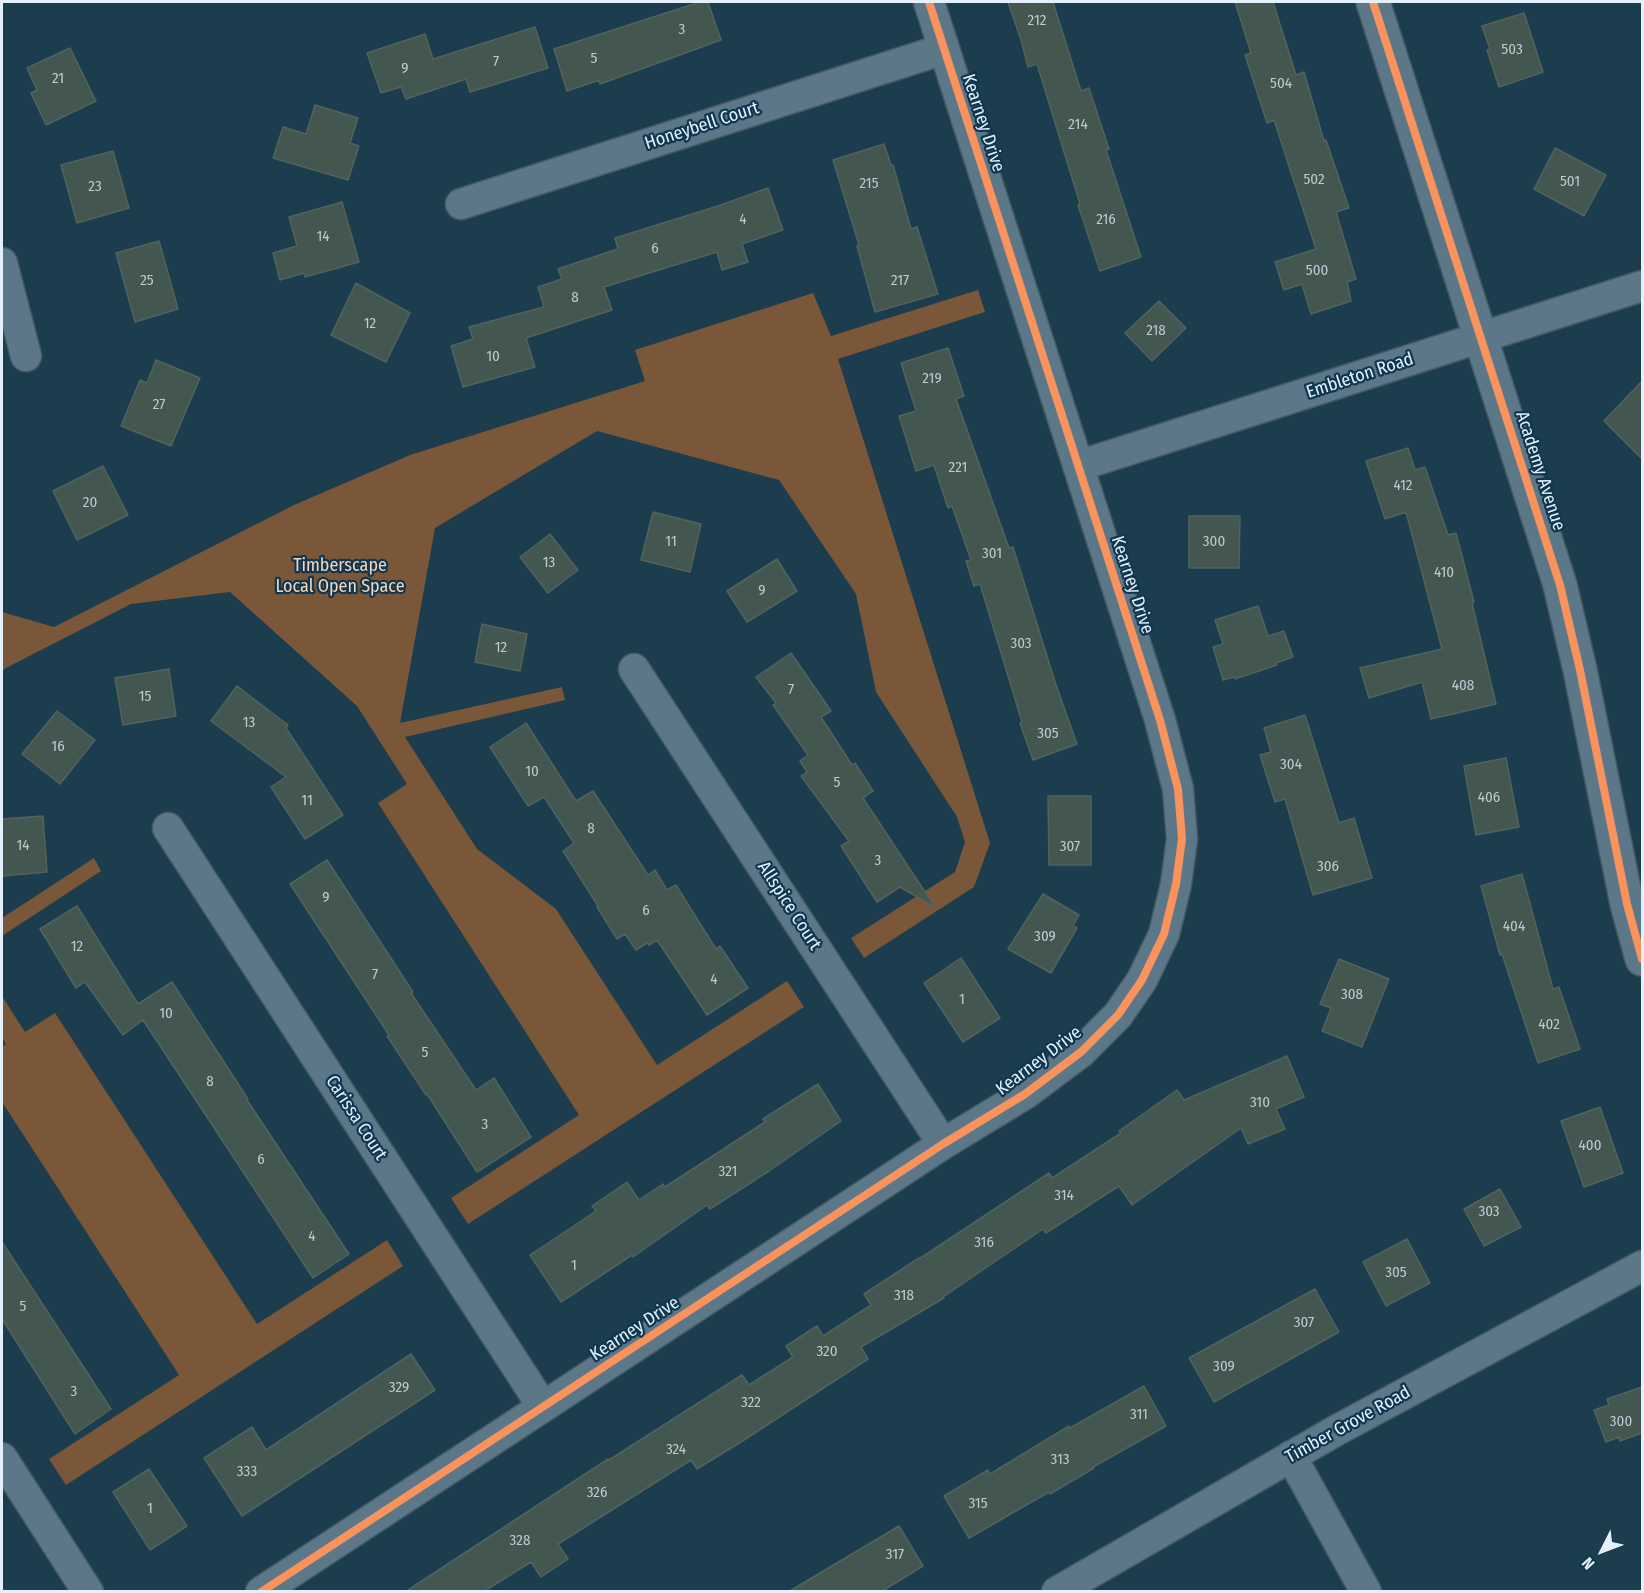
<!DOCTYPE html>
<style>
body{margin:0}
#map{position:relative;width:1644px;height:1593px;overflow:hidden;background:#1b3d4e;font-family:"Fira Sans Condensed",sans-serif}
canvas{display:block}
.frame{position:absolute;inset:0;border:3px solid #e4f1fc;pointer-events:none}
.north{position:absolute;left:1572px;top:1521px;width:60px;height:60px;-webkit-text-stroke:4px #113750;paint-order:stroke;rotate:228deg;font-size:16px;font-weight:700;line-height:24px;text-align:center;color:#e4f1fc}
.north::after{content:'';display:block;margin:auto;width:21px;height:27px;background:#e4f1fc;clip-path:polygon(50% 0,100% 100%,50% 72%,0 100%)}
</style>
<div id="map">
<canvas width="1644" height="1593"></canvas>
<div class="frame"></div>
<div class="north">N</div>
</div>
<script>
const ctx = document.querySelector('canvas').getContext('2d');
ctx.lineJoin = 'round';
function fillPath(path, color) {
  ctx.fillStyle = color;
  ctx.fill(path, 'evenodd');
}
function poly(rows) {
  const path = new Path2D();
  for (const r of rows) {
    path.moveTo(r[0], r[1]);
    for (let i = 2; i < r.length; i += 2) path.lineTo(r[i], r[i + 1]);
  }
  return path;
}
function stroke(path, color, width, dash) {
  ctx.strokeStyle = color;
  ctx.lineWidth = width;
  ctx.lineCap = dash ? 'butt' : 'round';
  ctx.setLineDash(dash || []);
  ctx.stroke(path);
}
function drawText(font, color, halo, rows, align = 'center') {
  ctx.font = font + ' "Fira Sans Condensed",sans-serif';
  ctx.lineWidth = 4.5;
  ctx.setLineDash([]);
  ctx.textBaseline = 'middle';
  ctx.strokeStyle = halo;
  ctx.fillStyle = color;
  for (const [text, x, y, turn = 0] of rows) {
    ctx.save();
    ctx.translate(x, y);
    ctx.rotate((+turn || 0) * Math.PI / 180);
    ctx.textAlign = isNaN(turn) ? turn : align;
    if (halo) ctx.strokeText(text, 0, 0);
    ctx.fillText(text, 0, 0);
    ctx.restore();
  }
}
fillPath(poly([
 [978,290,985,312,838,359,990,843,974,887,864,958,851,938,955,872,965,842,957,817,876,692,856,594,779,480,597,431,435,528,400,723,562,687,565,700,405,737,477,849,556,909,657,1065,787,981,804,1007,468,1224,451,1198,579,1115,378,803,407,784,357,706,230,592,131,604,4,669,2,672,2,612,54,627,294,505,410,455,645,381,635,350,813,293,831,336],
 [94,858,101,871,2,936,2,918],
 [2,996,25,1032,55,1013,257,1324,387,1240,403,1266,66,1485,49,1459,179,1375,2,1102,2,1047,6,1044,2,1038]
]), '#795738');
const building = poly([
 [700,2,708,2,721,40,600,84,599,80,567,91,554,49,700,2],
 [1008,2,1053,2,1081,91,1089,88,1109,149,1106,150,1141,257,1100,271,1078,205,1080,204,1037,64,1028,67,1021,40,1008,2],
 [1235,2,1273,2,1296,75,1304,72,1324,141,1326,140,1349,208,1336,212,1356,279,1347,282,1351,301,1311,314,1302,284,1284,290,1275,262,1316,249,1274,120,1267,123,1245,55,1251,53,1235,2],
 [1524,13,1543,72,1499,87,1487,50,1490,49,1482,26,1524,13],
 [535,27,548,68,470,92,466,79,406,99,401,87,381,93,367,53,425,34,433,59,535,27],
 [70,48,96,101,46,125,31,93,37,90,27,68,70,48],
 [315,105,358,118,350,143,359,146,348,180,273,158,283,127,306,134,315,105],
 [884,144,891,165,893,165,911,229,917,227,938,294,875,312,857,246,859,245,833,160,884,144],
 [1555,148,1606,175,1584,216,1534,189,1555,148],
 [113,151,129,208,77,223,61,165,113,151],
 [768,188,783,230,742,244,748,262,722,270,717,252,604,287,612,310,526,338,535,367,463,387,451,346,473,339,469,327,544,307,538,287,562,279,558,269,618,249,615,238,718,206,768,188],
 [342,202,359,262,305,277,304,273,280,280,273,253,297,246,289,217,342,202],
 [159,241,178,309,135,322,116,253,159,241],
 [356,283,410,313,386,362,331,335,356,283],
 [1159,301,1186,328,1152,361,1125,333,1159,301],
 [948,348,964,396,956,399,1009,548,1013,547,1056,685,1077,744,1033,760,1020,723,1022,722,980,584,974,586,966,561,971,560,952,506,948,508,934,465,916,471,899,416,916,411,901,363,948,348],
 [156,360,200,378,171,446,121,426,140,380,147,383,156,360],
 [1642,381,1642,459,1604,421,1642,381],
 [1408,448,1415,470,1425,467,1448,535,1456,533,1474,602,1472,603,1496,704,1431,719,1422,682,1369,698,1360,668,1442,649,1406,512,1385,519,1366,461,1408,448],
 [103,466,128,515,77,540,53,491,103,466],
 [653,512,701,524,690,572,641,560,653,512],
 [1189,516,1240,516,1239,568,1189,568,1189,516],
 [550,534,578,570,548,593,520,557,550,534],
 [777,559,797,591,747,622,727,591,777,559],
 [1258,606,1268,636,1284,631,1293,657,1276,663,1277,665,1235,679,1234,677,1223,680,1213,647,1223,644,1215,620,1258,606],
 [482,624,527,634,520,671,475,662,482,624],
 [791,653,831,711,821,717,852,765,855,763,873,791,863,798,935,907,900,887,877,902,841,846,849,841,801,776,807,772,800,761,808,755,773,705,776,703,756,677,791,653],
 [169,669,176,716,123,725,115,678,169,669],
 [237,686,288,725,286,728,343,815,305,839,271,787,286,777,211,721,237,686],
 [57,711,95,740,60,784,22,754,57,711],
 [1305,715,1339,823,1354,818,1372,878,1313,895,1285,799,1275,802,1260,755,1271,752,1264,728,1305,715],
 [526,723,576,801,593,791,648,875,655,870,667,890,676,885,716,949,720,946,748,988,707,1015,657,940,649,945,647,943,636,950,625,934,617,939,597,907,598,906,563,851,574,843,544,797,528,806,490,747,526,723],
 [1506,758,1519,827,1476,835,1464,766,1506,758],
 [1048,796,1091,796,1091,865,1049,865,1048,796],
 [43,816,47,872,2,876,2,819,43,816],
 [327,860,413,992,411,993,476,1090,494,1078,531,1137,477,1172,427,1094,426,1095,387,1036,389,1035,290,884,327,860],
 [1522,874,1553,989,1559,987,1580,1049,1538,1063,1502,954,1500,955,1481,886,1522,874],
 [1043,894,1079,915,1073,926,1077,928,1051,973,1008,949,1043,894],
 [77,906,138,1004,172,982,248,1099,247,1100,349,1254,313,1278,143,1020,123,1035,85,982,76,988,40,929,77,906],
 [961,958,1000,1018,963,1042,924,983,961,958],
 [1339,959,1389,979,1362,1047,1322,1031,1331,1008,1320,1004,1339,959],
 [1287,1056,1304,1097,1276,1109,1285,1129,1248,1144,1241,1128,1132,1205,1119,1186,1046,1233,1043,1229,943,1297,944,1298,861,1347,868,1359,741,1442,697,1469,691,1460,558,1544,568,1559,541,1577,531,1562,483,1592,405,1592,608,1459,609,1460,742,1375,749,1385,793,1357,786,1346,817,1326,823,1336,871,1305,864,1294,919,1258,919,1259,1049,1173,1052,1178,1121,1133,1119,1131,1177,1090,1184,1100,1287,1056],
 [818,1084,841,1121,769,1171,710,1209,707,1205,633,1257,632,1255,561,1302,530,1255,596,1211,592,1206,627,1182,639,1200,663,1184,665,1187,765,1122,763,1119,818,1084],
 [1600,1107,1623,1173,1584,1187,1561,1121,1600,1107],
 [1500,1189,1521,1227,1484,1246,1464,1209,1500,1189],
 [1407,1239,1430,1283,1386,1306,1363,1262,1407,1239],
 [2,1242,111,1409,75,1434,2,1319,2,1242],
 [1315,1289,1339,1332,1214,1402,1189,1358,1315,1289],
 [411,1354,435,1390,242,1516,204,1458,252,1427,266,1450,411,1354],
 [1144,1386,1166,1426,1093,1467,1094,1468,1050,1494,1049,1492,969,1538,944,1496,988,1470,990,1474,1069,1426,1070,1428,1144,1386],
 [1642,1387,1642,1433,1620,1441,1619,1437,1606,1442,1594,1410,1609,1405,1607,1399,1642,1387],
 [149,1469,187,1526,150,1550,113,1492,149,1469],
 [899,1526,923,1566,881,1592,788,1592,899,1526]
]);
fillPath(building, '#435650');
stroke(building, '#52635e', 1.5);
const minor = poly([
 [461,204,944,49],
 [2,263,26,356],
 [1078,466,1642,286],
 [634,669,943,1144],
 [168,828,543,1407],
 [1291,1456,1366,1592],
 [2,1458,88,1592],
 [261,1592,943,1144,1025,1094,1081,1052,1118,1015,1142,980,1164,934,1176,884,1182,839,1178,789,1160,720,929,2],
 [1057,1592,1337,1430,1642,1266]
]);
const tertiary = poly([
 [1373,2,1560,585,1580,670,1627,904,1642,959]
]);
stroke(minor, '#445965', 33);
stroke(tertiary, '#445965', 36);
stroke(minor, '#5c7788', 30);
stroke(tertiary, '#5c7788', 33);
stroke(poly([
 [1373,2,1560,585,1580,670,1627,904,1642,959],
 [261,1592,943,1144,1025,1094,1081,1052,1118,1015,1142,980,1164,934,1176,884,1182,839,1178,789,1160,720,929,2]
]), '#f8935d', 8);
drawText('15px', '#bccad1', null, [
 ["212",1037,21],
 ["3",682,30],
 ["503",1512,50],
 ["5",594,59],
 ["7",496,62],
 ["9",405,69],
 ["21",58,79],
 ["504",1281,84],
 ["214",1078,125],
 ["502",1314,180],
 ["501",1570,182],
 ["215",869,184],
 ["23",95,187],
 ["4",743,220],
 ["216",1106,220],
 ["14",323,237],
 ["6",655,249],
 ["500",1317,271],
 ["25",147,281],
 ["217",900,281],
 ["8",575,298],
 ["12",370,324],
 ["218",1156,331],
 ["10",493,357],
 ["219",932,379],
 ["27",159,405],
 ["221",958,468],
 ["412",1403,486],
 ["20",90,503],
 ["11",671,542],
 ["300",1214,542],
 ["301",992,554],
 ["13",549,563],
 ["410",1444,573],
 ["9",762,591],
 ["303",1021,644],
 ["12",501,648],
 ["408",1463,686],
 ["7",791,690],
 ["15",145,697],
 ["13",249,723],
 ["305",1048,734],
 ["16",58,747],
 ["304",1291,765],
 ["10",532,772],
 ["5",837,783],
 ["406",1489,798],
 ["11",307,801],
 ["8",591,829],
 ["14",23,846],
 ["307",1070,847],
 ["3",878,861],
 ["306",1328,867],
 ["9",326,898],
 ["6",646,911],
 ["404",1514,927],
 ["309",1045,937],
 ["12",77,947],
 ["7",375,975],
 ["4",714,980],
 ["308",1352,995],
 ["1",962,1000],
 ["10",166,1014],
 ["402",1549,1025],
 ["5",425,1053],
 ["8",210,1082],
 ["310",1260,1103],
 ["3",485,1125],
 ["400",1590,1146],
 ["6",261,1160],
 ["321",728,1172],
 ["314",1064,1196],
 ["303",1489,1212],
 ["4",312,1237],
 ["316",984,1243],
 ["1",574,1266],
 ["305",1396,1273],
 ["318",904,1296],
 ["5",23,1307],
 ["307",1304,1323],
 ["320",827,1352],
 ["309",1224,1367],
 ["329",399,1388],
 ["3",74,1392],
 ["322",751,1403],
 ["311",1139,1415],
 ["300",1621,1422],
 ["324",676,1450],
 ["313",1060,1460],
 ["333",247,1472],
 ["326",597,1493],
 ["315",978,1504],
 ["1",150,1509],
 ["328",520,1541],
 ["317",895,1555]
]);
drawText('18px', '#e4f1fc', '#113750', [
 ["Kearney Drive",983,123,72],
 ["Honeybell Court",702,126,-18],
 ["Embleton Road",1360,376,-18],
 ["Academy Avenue",1540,471,72],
 ["Kearney Drive",1132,585,72],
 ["Allspice Court",789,906,57],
 ["Kearney Drive",1039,1061,-37],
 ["Carissa Court",356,1118,57],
 ["Kearney Drive",635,1329,-33],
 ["Timber Grove Road",1348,1425,-29]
]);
drawText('18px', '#f5d4b9', '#113750', [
 ["Timberscape",340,566],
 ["Local Open Space",340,587]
]);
</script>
